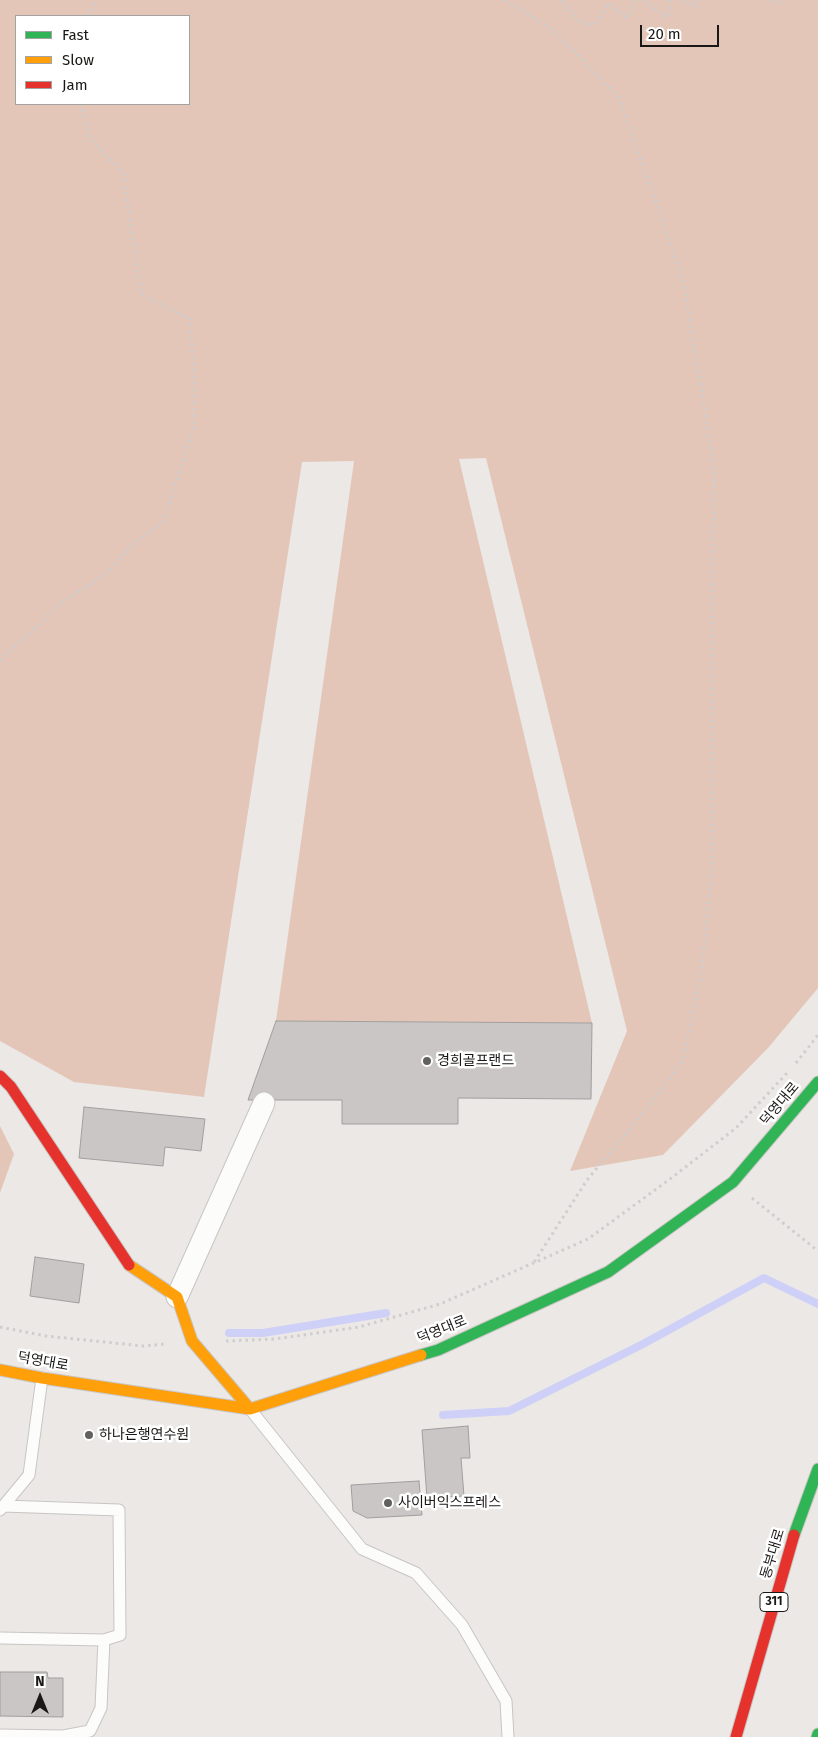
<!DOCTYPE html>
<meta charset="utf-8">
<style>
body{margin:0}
#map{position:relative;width:818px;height:1737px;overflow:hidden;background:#ebe8e6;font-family:"Fira Sans",sans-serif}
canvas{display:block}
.legend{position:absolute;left:15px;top:15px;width:175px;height:90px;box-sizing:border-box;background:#fff;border:1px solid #a3a3a2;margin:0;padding:6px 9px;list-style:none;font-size:15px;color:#1a1817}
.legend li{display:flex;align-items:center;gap:10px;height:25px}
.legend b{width:25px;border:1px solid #a3a3a2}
.north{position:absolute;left:15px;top:1672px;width:50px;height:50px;-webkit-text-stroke:4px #fff;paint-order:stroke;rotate:0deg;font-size:14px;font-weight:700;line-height:20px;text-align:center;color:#1a1817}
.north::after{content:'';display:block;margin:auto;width:18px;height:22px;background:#1a1817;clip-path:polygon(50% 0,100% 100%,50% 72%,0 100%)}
.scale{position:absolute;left:640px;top:25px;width:79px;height:22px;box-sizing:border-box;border:2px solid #1a1817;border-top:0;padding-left:6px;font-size:15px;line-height:18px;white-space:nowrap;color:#1a1817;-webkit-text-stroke:4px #fff;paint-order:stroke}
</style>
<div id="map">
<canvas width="818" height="1737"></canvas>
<ul class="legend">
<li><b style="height:6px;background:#30b455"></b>Fast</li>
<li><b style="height:6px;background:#ff9f0a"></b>Slow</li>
<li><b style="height:6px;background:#e5322d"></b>Jam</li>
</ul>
<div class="north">N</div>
<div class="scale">20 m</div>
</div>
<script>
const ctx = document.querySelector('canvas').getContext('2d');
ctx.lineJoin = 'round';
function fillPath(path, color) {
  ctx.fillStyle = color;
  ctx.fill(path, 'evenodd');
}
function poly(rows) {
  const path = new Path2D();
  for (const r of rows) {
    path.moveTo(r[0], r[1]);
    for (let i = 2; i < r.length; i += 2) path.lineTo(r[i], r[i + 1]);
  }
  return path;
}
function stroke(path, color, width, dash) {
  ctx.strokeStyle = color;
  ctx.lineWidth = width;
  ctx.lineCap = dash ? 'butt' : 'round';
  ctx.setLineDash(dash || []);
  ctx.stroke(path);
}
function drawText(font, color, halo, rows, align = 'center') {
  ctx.font = font + ' "Fira Sans","Noto Sans KR",sans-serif';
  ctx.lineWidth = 5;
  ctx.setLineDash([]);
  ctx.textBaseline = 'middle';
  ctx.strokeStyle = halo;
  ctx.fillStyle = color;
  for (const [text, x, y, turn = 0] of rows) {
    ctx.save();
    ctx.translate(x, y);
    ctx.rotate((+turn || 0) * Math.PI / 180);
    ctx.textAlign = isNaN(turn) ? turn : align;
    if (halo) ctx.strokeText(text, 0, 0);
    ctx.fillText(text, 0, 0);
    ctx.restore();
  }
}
fillPath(poly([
 [0,0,818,0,818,988,768,1048,663,1155,570,1171,627,1031,486,458,459,459,592,1023,276,1021,354,461,302,462,204,1097,74,1082,0,1041],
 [189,16,189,104,16,104,16,16],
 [0,1126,14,1154,0,1193]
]), '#e4c6b9');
stroke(poly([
 [229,1333,263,1333,386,1313],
 [443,1415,509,1411,643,1344,764,1278,818,1304]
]), '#ced0f8', 8);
const building = poly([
 [276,1021,592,1023,591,1099,458,1098,458,1124,342,1124,342,1100,248,1100,276,1021],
 [84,1107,205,1119,201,1151,165,1147,163,1166,79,1158,84,1107],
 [35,1257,84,1264,79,1303,30,1296,35,1257],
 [468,1426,470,1458,461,1458,464,1496,427,1498,422,1430,468,1426],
 [419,1481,422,1515,367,1518,353,1511,351,1485,419,1481],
 [0,1672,47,1672,48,1678,63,1678,63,1717,0,1716,0,1672]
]);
fillPath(building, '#c9c6c5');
stroke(building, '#a19f9d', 1);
const lane = poly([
 [250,1409,362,1549,416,1573,462,1625,506,1701,508,1737],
 [0,1510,29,1475,42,1378],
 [0,1638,104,1640,120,1635,119,1510,3,1506],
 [0,1735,63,1736,90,1731,101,1708,104,1640]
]);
const street = poly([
 [177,1297,264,1103]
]);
const fast = poly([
 [421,1355,438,1350,608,1272,733,1182,818,1082],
 [794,1535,818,1469],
 [817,1737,818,1734]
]);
const slow = poly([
 [129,1265,177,1297,192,1341,250,1409],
 [0,1370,42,1378,250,1409,421,1355]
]);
const jam = poly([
 [0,1076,11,1087,129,1265],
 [736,1737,794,1535]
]);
stroke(lane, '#c8c5c3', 13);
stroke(street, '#c8c5c3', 23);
stroke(fast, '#c8c5c3', 13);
stroke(slow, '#c8c5c3', 13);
stroke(jam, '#c8c5c3', 13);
stroke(poly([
 [505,0,552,29,618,96,660,213,684,285,714,465,711,783,713,837,709,896,702,967,683,1060,647,1108,587,1180,533,1264],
 [561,0,580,22,595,25,608,3,627,18,635,0],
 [644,0,668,18,671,0],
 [682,0,696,7,697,0],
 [737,0,738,0],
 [772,0,781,3,783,0],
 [88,16,97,0],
 [0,661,60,604,106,574,133,544,163,522,193,430,195,387,190,319,141,294,123,173,90,139,81,104],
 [796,1063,818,1035],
 [752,1198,818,1251],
 [0,1327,46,1336,143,1346,165,1344],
 [226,1341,275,1339,359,1327,440,1304,588,1239,670,1179,736,1128,788,1072]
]), '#cfcece', 3, [2.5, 4]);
stroke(lane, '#fcfcfb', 11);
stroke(street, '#fcfcfb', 21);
stroke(fast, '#30b455', 11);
stroke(slow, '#ff9f0a', 11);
stroke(jam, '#e5322d', 11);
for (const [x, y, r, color] of [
 [427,1061,5,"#63615f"],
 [89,1435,5,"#63615f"],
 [388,1503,5,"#63615f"]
]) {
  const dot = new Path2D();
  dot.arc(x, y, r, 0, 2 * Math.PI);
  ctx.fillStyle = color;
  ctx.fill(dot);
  stroke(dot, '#fff', 2);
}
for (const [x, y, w] of [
 [774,1602,28]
]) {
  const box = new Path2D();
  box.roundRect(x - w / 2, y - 9.5, w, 19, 4);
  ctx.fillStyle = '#fff';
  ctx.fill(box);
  stroke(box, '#1a1817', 1);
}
drawText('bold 12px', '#1a1817', null, [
 ["311",774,1602]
]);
drawText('14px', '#1a1817', '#fff', [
 ["경희골프랜드",437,1061],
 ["하나은행연수원",99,1435],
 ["사이버익스프레스",398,1503]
], 'left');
drawText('14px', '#1a1817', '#fff', [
 ["덕영대로",780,1104,-50],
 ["덕영대로",442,1330,-22],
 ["덕영대로",43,1362,10],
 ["동부대로",773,1554,-73]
]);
</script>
